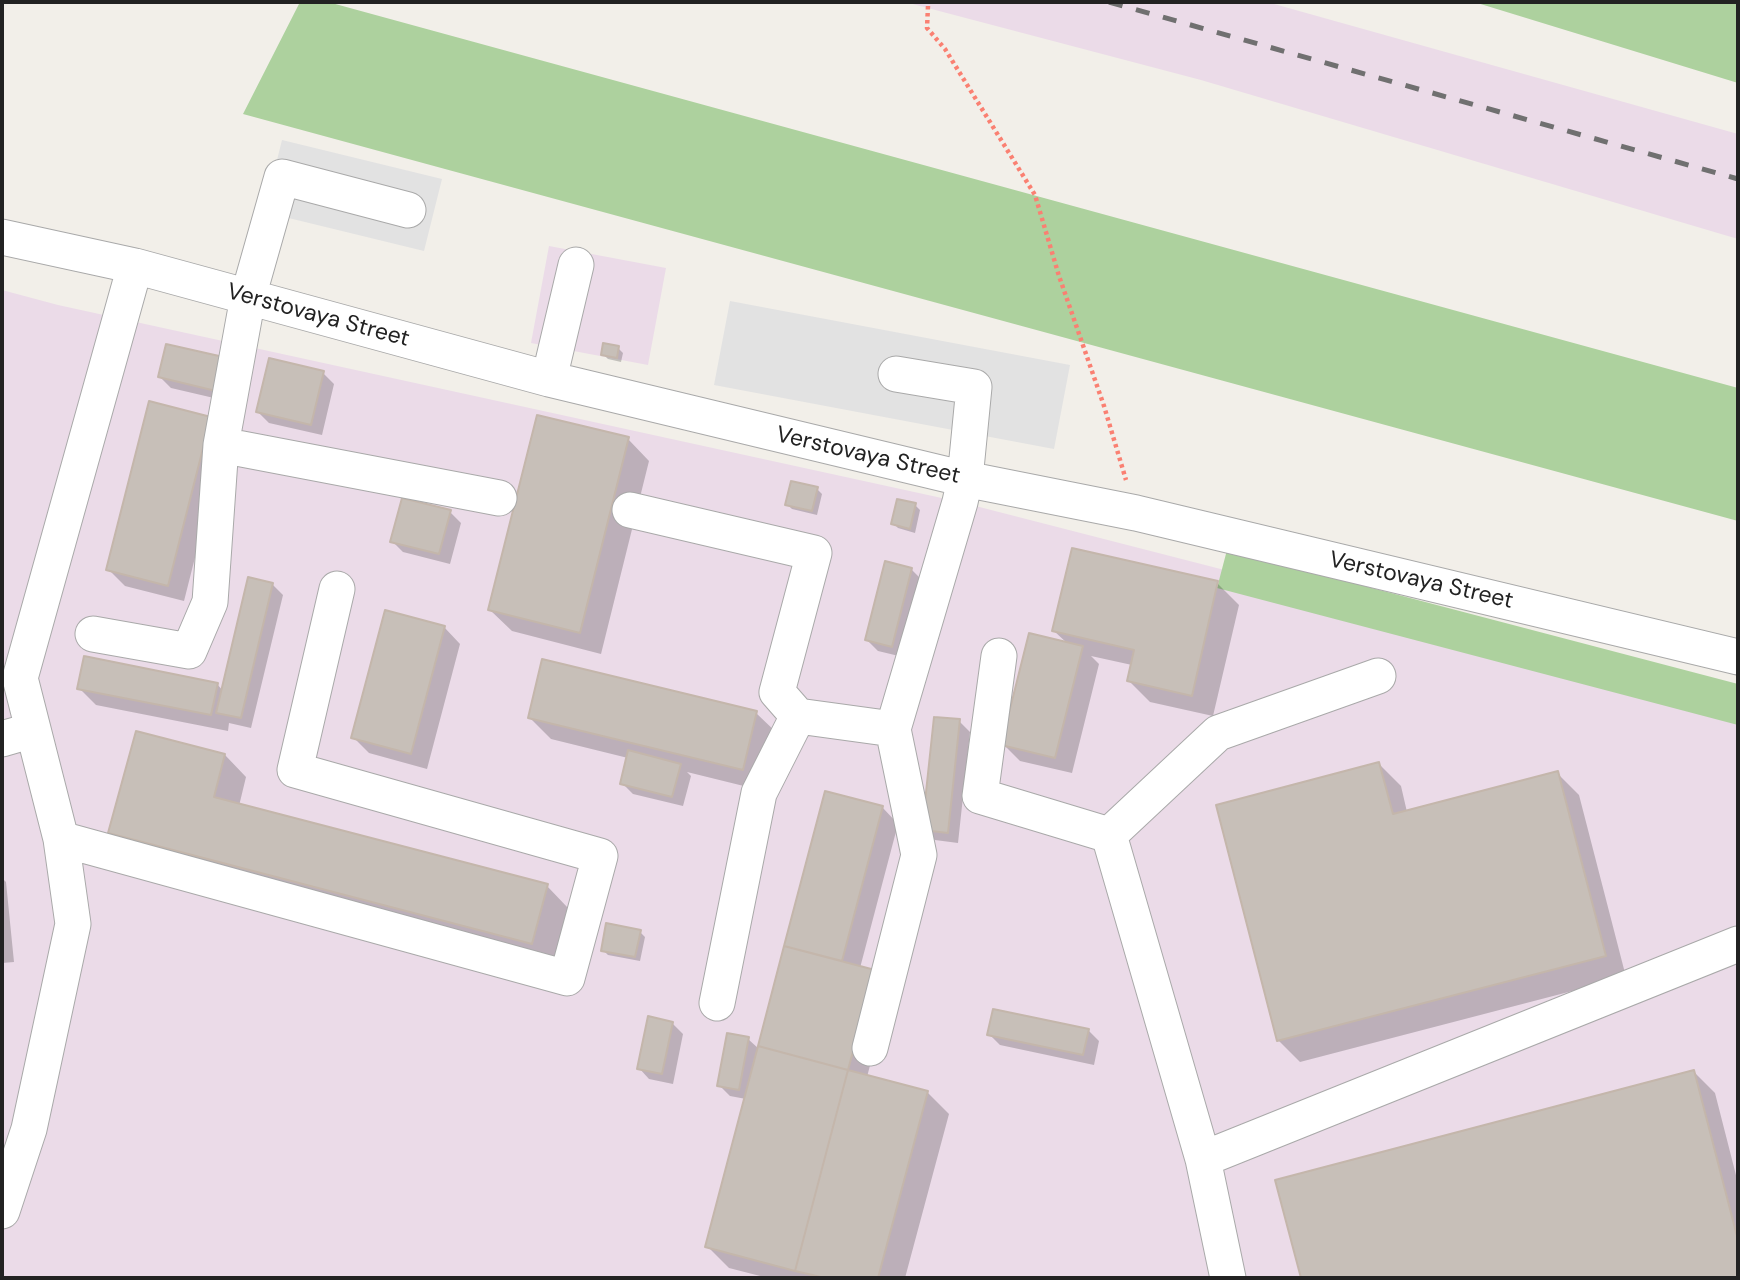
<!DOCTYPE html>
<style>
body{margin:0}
#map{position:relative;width:1740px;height:1280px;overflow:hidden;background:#f2efe9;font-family:"DM Sans",sans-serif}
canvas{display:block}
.frame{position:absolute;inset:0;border:4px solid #222;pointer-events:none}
</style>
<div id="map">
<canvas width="1740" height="1280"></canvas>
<div class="frame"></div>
</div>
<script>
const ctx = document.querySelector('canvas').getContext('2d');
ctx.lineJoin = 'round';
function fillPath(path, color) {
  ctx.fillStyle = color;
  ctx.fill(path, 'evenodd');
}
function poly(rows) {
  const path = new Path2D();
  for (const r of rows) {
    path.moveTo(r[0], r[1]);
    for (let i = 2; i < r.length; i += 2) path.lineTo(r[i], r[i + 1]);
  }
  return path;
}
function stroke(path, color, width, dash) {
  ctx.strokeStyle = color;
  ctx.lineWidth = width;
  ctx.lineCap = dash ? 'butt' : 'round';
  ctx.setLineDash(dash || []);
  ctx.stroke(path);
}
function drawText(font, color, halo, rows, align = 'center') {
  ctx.font = font + ' "DM Sans",sans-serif';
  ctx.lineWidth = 5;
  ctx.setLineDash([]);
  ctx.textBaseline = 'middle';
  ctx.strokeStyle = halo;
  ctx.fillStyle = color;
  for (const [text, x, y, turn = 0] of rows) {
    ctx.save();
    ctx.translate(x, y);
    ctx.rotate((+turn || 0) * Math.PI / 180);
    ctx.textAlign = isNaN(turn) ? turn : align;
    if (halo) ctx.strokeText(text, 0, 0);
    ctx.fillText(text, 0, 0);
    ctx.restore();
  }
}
fillPath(poly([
 [905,2,1267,2,1738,134,1738,239,1201,80],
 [549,246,666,268,648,365,531,343],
 [2,290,58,305,960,502,1738,702,1738,1278,2,1278]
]), '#ebdbe8');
fillPath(poly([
 [300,2,328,2,1738,388,1738,521,243,114],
 [1474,2,1738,2,1738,83],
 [1227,550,1738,684,1738,725,1217,588]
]), '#add19e');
fillPath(poly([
 [282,140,442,179,424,251,264,212],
 [730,301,1070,365,1054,449,714,385]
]), '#e2e2e2');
fillPath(poly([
 [167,346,231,402,171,388,160,377],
 [618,348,623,353,621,362,608,359,603,354],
 [323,373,334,384,322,435,269,423,258,412],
 [151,404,226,435,184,601,125,586,108,569],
 [628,439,649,461,601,654,512,631,490,610],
 [817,489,822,494,817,515,792,509,787,504],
 [915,505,920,510,915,533,898,528,893,523],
 [450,512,461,523,450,564,403,552,392,541],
 [911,569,922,580,903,657,878,651,867,640],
 [1217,583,1239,605,1213,716,1150,702,1129,681,1132,665,1091,656,1099,664,1072,773,1020,761,1003,744,1068,644,1054,631],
 [272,584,283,595,251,728,229,723,228,731,96,705,79,688,217,684,223,691],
 [444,627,460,644,427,769,369,753,353,737],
 [756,713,778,734,764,791,687,772,691,776,683,806,633,794,622,783,628,758,551,739,530,718],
 [959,721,970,732,958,843,935,840,924,830],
 [225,755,246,777,239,806,547,886,568,908,553,965,132,854,110,833],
 [1379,764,1401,786,1407,812,1557,773,1579,795,1626,977,1300,1062,1278,1040],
 [827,793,882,807,898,824,860,968,890,988,867,1077,927,1092,949,1114,905,1278,768,1278,729,1268,707,1246,746,1099,730,1096,719,1085,748,1039,759,1049],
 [2,878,6,882,14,962,2,963],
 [640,932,645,937,640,961,608,955,603,950],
 [672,1023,683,1034,673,1084,649,1079,639,1068],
 [1088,1030,1099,1041,1094,1065,1000,1045,989,1034],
 [1693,1071,1715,1093,1738,1183,1738,1278,1303,1278,1277,1181]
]), '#0003');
const building = poly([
 [603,343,619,346,617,358,601,355,603,343],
 [166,344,228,358,220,392,158,377,166,344],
 [269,358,324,371,311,425,256,412,269,358],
 [149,401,211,417,168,586,106,570,149,401],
 [537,415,629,437,580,633,488,610,537,415],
 [791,481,818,487,812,511,785,505,791,481],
 [402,498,451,510,439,554,390,542,402,498],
 [897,499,916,503,910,529,891,524,897,499],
 [1072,548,1218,581,1192,696,1127,681,1134,650,1052,631,1072,548],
 [885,561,912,568,892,647,865,640,885,561],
 [248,577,273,583,241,718,216,713,248,577],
 [385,610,445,626,411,754,351,738,385,610],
 [1029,633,1083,646,1055,758,1001,745,1029,633],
 [84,656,218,683,211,715,77,689,84,656],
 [542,659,757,711,743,770,528,718,542,659],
 [934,717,960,719,948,833,922,830,934,717],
 [136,731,225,754,214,797,548,884,532,944,108,833,136,731],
 [628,750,681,764,672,797,620,784,628,750],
 [1379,762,1393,814,1558,771,1606,956,1277,1041,1216,805,1379,762],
 [825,791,883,806,842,961,784,946,825,791],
 [606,923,641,930,635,957,601,951,606,923],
 [784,946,875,970,848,1070,758,1046,784,946],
 [993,1009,1089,1029,1083,1055,987,1035,993,1009],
 [648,1016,673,1022,662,1074,637,1069,648,1016],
 [727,1033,749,1037,739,1090,717,1086,727,1033],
 [758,1046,848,1070,795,1271,705,1247,758,1046],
 [848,1070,928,1091,878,1278,825,1278,795,1271,848,1070],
 [1694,1070,1738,1240,1738,1278,1301,1278,1275,1180,1694,1070]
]);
fillPath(building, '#c7bfb8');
stroke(building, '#c4b6ab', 2);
const minor = poly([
 [2,237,135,266,549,379,965,479,1136,513,1738,657],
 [549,379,576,265],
 [221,445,499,498],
 [630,510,814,553,777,692,798,716,893,729],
 [93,634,189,651,210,602,221,445,248,297,282,177,408,210],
 [999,656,980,796,1109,835],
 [1378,676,1218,733,1109,835,1203,1159,1738,944],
 [2,739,33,730],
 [61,839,567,978,600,856,295,770,337,589],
 [717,1003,759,793,798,716],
 [870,1048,919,855,893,729,960,502,965,479,974,387,896,374],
 [1203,1159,1228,1278],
 [2,1211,29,1129,73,924,61,839,20,678,135,266]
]);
stroke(minor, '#a9a9a9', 37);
stroke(poly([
 [928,6,927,28,945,49,1035,195,1059,276,1104,406,1126,480]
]), '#fa8072', 4.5, [3.5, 3.5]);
stroke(minor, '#fff', 35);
stroke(poly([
 [1109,2,1738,179]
]), '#707070', 5, [14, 14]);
drawText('23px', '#222', '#fff', [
 ["Verstovaya Street",318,316,15],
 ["Verstovaya Street",868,456,13],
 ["Verstovaya Street",1421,581,13]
]);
</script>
